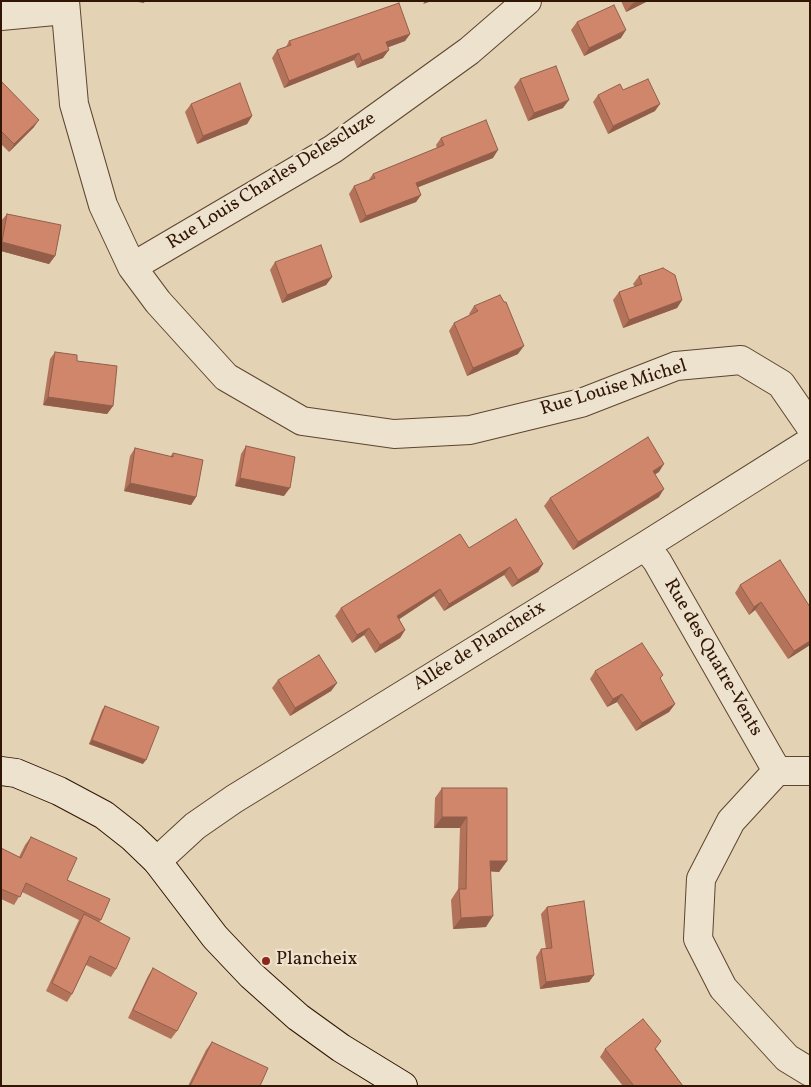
<!DOCTYPE html>
<meta charset="utf-8">
<style>
body{margin:0}
#map{position:relative;width:811px;height:1087px;overflow:hidden;background:#e3d2b4;font-family:Vollkorn,serif}
canvas{display:block}
.frame{position:absolute;inset:0;border:2px solid #301603;pointer-events:none}
</style>
<div id="map">
<canvas width="811" height="1087"></canvas>
<div class="frame"></div>
</div>
<script>
const ctx = document.querySelector('canvas').getContext('2d');
ctx.lineJoin = 'round';
function poly(rows) {
  const path = new Path2D();
  for (const r of rows) {
    path.moveTo(r[0], r[1]);
    for (let i = 2; i < r.length; i += 2) path.lineTo(r[i], r[i + 1]);
  }
  return path;
}
function stroke(path, color, width, dash) {
  ctx.strokeStyle = color;
  ctx.lineWidth = width;
  ctx.lineCap = dash ? 'butt' : 'round';
  ctx.setLineDash(dash || []);
  ctx.stroke(path);
}
function fillPath(path, color) {
  ctx.fillStyle = color;
  ctx.fill(path, 'evenodd');
}
function drawText(font, color, halo, rows, align = 'center') {
  ctx.font = font + ' Vollkorn,serif';
  ctx.lineWidth = 4.5;
  ctx.setLineDash([]);
  ctx.textBaseline = 'middle';
  ctx.strokeStyle = halo;
  ctx.fillStyle = color;
  for (const [text, x, y, turn = 0] of rows) {
    ctx.save();
    ctx.translate(x, y);
    ctx.rotate((+turn || 0) * Math.PI / 180);
    ctx.textAlign = isNaN(turn) ? turn : align;
    if (halo) ctx.strokeText(text, 0, 0);
    ctx.fillText(text, 0, 0);
    ctx.restore();
  }
}
const street = poly([
 [65,1,74,104,103,205,132,267,158,302,226,377,302,421,394,434,470,430,581,403,676,366,741,360,781,384,810,426],
 [1,16,65,10],
 [132,267,333,149,469,51,527,1],
 [645,546,657,561,777,771,731,821,701,879,698,939,723,988,787,1058,810,1072],
 [777,771,810,771],
 [157,861,195,826,234,799,645,546,810,442]
]);
const secondary = poly([
 [1,771,16,773,59,791,104,815,132,837,157,861,215,937,251,975,298,1017,341,1048,403,1086]
]);
stroke(street, '#5d452f', 30);
stroke(secondary, '#301603', 30);
stroke(street, '#ede2ce', 28);
stroke(secondary, '#ede2ce', 28);
fillPath(poly([
 [621,1,648,1,626,12],
 [577,22,621,38,584,56,571,30],
 [410,34,405,41,388,47,383,58,357,68,354,60,284,88,272,58,277,50,286,47,289,41],
 [520,79,563,108,528,121,514,87],
 [1,81,34,127,9,152,1,144],
 [623,90,655,111,608,134,593,102,598,95],
 [191,104,252,116,247,124,197,144,185,112],
 [441,138,493,158,418,187,421,195,416,202,360,223,349,194,354,186,368,181,373,174,437,148,436,145],
 [7,214,55,256,49,264,1,251,1,221],
 [275,262,332,277,326,285,282,303,270,270],
 [639,276,682,300,677,308,623,328,613,300,619,292,635,287,633,284],
 [474,306,518,354,467,376,449,331,454,323,470,315,469,314],
 [55,352,77,361,113,406,107,414,43,405,50,359],
 [246,446,284,496,235,486,241,454],
 [135,448,170,457,173,453,196,497,191,505,124,491,130,456],
 [659,472,655,474,659,497,573,550,544,506,550,498],
 [469,548,543,564,538,572,512,587,504,575,444,611,434,596,399,619,405,630,400,638,375,653,364,635,352,643,335,616,341,608],
 [780,560,810,645,788,659,755,610,749,615,735,593,740,585],
 [595,671,663,675,660,679,675,704,669,712,636,731,617,702,607,707,590,679],
 [278,680,337,683,331,691,290,716,272,688],
 [105,706,143,764,89,744,102,710],
 [442,788,507,861,499,872,491,871,486,927,453,929,451,900,458,889,460,828,434,828,435,798],
 [31,837,101,920,99,922,116,969,111,977,86,965,72,994,67,1002,46,991,79,920,22,892,14,905,1,899,1,848,19,857,25,845],
 [547,907,594,975,589,982,540,989,536,957,541,949,546,949,541,914],
 [153,968,177,1031,171,1039,128,1018,148,976],
 [212,1042,260,1086,188,1086,206,1050],
 [605,1049,656,1049,683,1086,623,1086,600,1057]
]), '#b3735b');
fillPath(poly([
 [132,1,145,1,144,3],
 [425,1,432,1,423,4],
 [637,1,648,1,626,12,632,4],
 [626,30,621,38,584,56,589,48],
 [410,34,405,41,381,50,386,42],
 [389,50,383,58,357,68,362,61],
 [359,53,354,60,284,88,289,81],
 [569,100,563,108,528,121,534,113],
 [660,104,655,111,608,134,613,126],
 [252,116,247,124,197,144,203,136],
 [39,120,34,127,9,152,14,144],
 [498,150,493,158,411,190,416,183],
 [421,195,416,202,360,223,366,216],
 [2,242,55,256,49,264,1,251],
 [332,277,326,285,282,303,287,295],
 [682,300,677,308,623,328,629,320],
 [524,346,518,354,467,376,473,368],
 [48,397,113,406,107,414,43,405],
 [664,464,659,472,648,479,653,471],
 [240,478,290,488,284,496,235,486],
 [130,483,196,497,191,505,124,491],
 [664,489,659,497,573,550,578,542],
 [543,564,538,572,512,587,518,580],
 [510,567,504,575,444,611,449,604],
 [440,589,434,596,392,624,397,616],
 [761,602,755,610,749,615,754,607],
 [369,628,364,635,352,643,357,635],
 [405,630,400,638,375,653,380,645],
 [810,641,810,645,788,659,794,651],
 [337,683,331,691,290,716,295,708],
 [622,694,617,702,607,707,613,699],
 [675,704,669,712,636,731,642,723],
 [92,740,146,760,143,764,89,744],
 [442,817,467,817,460,828,434,828],
 [490,861,507,861,499,872,483,871],
 [493,916,486,927,453,929,461,918],
 [594,975,589,982,540,989,546,982]
]), '#925e4a');
const building = poly([
 [399,3,410,34,386,42,389,50,362,61,359,53,289,81,277,50,291,45,289,41,399,3],
 [614,5,626,30,589,48,577,22,614,5],
 [556,66,569,100,534,113,520,79,556,66],
 [648,79,660,104,613,126,598,95,620,84,623,90,648,79],
 [1,81,39,120,14,144,1,131,1,81],
 [240,83,252,116,203,136,191,104,240,83],
 [486,120,498,150,416,183,421,195,366,216,354,186,375,178,373,174,444,145,441,138,486,120],
 [7,214,61,225,55,256,2,242,7,214],
 [321,245,332,277,287,295,275,262,321,245],
 [663,268,675,275,682,300,629,320,619,292,642,284,639,276,663,268],
 [500,295,504,302,506,302,524,346,473,368,454,323,478,311,474,306,500,295],
 [55,352,77,355,77,361,117,366,113,406,48,397,55,352],
 [648,437,664,464,653,471,664,489,578,542,550,498,648,437],
 [246,446,295,457,290,488,240,478,246,446],
 [135,448,173,457,173,453,203,460,196,497,130,483,135,448],
 [516,519,543,564,518,580,510,567,449,604,440,589,397,616,405,630,380,645,369,628,357,635,341,608,460,534,469,548,516,519],
 [780,560,810,607,810,641,794,651,761,602,754,607,740,585,780,560],
 [642,643,663,675,660,678,675,704,642,723,622,694,613,699,595,671,642,643],
 [319,655,337,683,295,708,278,680,319,655],
 [105,706,159,727,146,760,92,740,105,706],
 [442,788,507,788,507,861,490,861,493,916,461,918,459,889,466,889,467,817,442,817,442,788],
 [31,837,77,858,67,880,110,899,101,920,26,883,20,897,1,889,1,848,21,858,31,837],
 [584,901,594,975,546,982,541,949,552,948,547,907,584,901],
 [84,914,130,938,116,969,90,956,72,994,52,983,84,914],
 [153,968,197,993,177,1031,133,1010,153,968],
 [643,1019,661,1041,655,1049,683,1086,634,1086,605,1049,643,1019],
 [212,1042,268,1068,260,1086,190,1086,212,1042]
]);
fillPath(building, '#d0866a');
stroke(building, '#925e4a', 1);
for (const [x, y, r, color] of [
 [266,961,5,"#8f2418"]
]) {
  const dot = new Path2D();
  dot.arc(x, y, r, 0, 2 * Math.PI);
  ctx.fillStyle = color;
  ctx.fill(dot);
  stroke(dot, '#ede2ce', 2);
}
drawText('19px', '#301603', '#ede2ce', [
 ["Rue Louis Charles Delescluze",272,182,-32],
 ["Rue Louise Michel",614,389,-17],
 ["Allée de Plancheix",480,647,-32],
 ["Rue des Quatre-Vents",712,658,60]
]);
drawText('19px', '#301603', '#ede2ce', [
 ["Plancheix",276,961]
], 'left');
</script>
